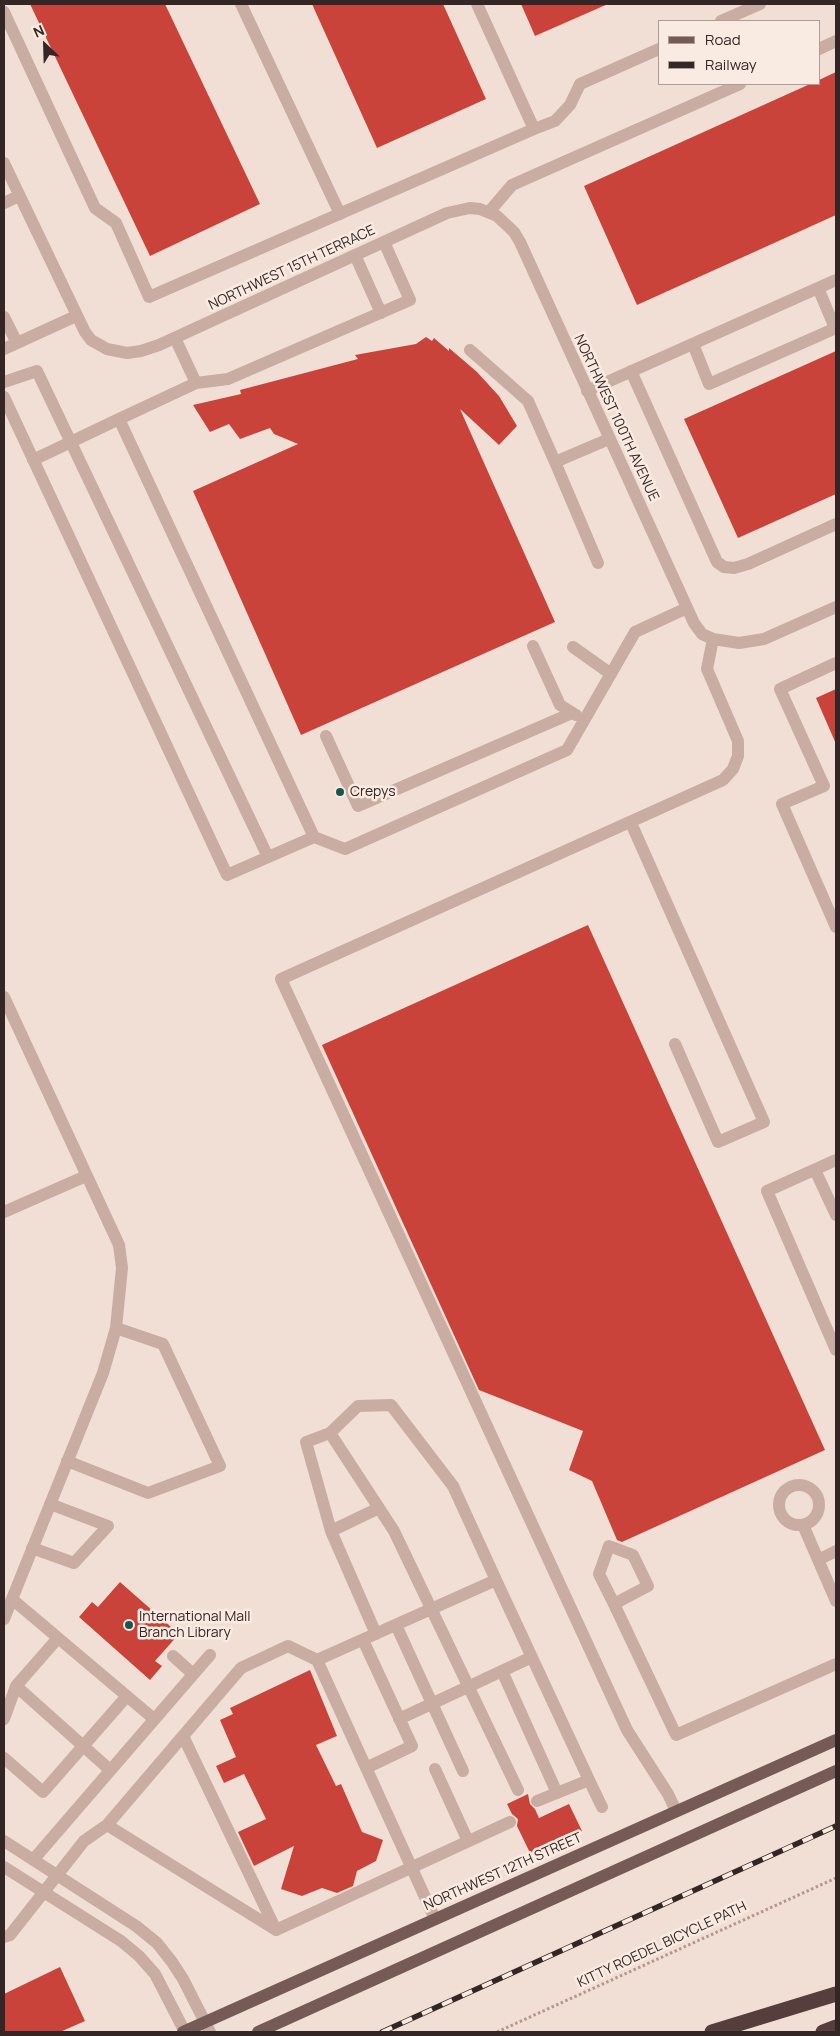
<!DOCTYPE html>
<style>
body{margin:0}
#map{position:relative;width:840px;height:2036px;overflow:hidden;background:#f1dfd5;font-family:Manrope,sans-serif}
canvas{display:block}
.frame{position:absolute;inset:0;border:5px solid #332624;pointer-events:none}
.legend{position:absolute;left:658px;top:20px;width:162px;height:65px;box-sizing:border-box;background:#f9eae2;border:1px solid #aa9c96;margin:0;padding:6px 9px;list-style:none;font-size:15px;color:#332624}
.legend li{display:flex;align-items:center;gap:10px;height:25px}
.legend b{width:25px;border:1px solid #aa9c96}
.north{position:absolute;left:20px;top:20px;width:50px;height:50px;-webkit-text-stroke:4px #f9eae2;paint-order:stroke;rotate:336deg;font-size:14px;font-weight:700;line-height:20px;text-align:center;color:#332624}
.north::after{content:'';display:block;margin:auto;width:18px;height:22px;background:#332624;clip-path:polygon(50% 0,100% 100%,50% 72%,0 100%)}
</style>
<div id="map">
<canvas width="840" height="2036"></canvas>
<div class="frame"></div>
<ul class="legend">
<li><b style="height:6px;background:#765a55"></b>Road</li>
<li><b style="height:6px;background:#332624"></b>Railway</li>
</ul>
<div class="north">N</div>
</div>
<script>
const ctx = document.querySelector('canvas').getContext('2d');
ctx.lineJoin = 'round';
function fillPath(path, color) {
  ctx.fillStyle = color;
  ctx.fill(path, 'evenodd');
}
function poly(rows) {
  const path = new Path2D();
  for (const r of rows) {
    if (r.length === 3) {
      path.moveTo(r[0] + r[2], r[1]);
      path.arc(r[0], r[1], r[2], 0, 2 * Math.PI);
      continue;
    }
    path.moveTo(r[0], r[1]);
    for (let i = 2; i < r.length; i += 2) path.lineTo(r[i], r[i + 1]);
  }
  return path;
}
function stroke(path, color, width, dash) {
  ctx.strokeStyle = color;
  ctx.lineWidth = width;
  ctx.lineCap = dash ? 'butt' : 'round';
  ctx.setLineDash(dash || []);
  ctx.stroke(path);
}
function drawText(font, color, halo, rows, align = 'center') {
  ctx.font = font + ' Manrope,sans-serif';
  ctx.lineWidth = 5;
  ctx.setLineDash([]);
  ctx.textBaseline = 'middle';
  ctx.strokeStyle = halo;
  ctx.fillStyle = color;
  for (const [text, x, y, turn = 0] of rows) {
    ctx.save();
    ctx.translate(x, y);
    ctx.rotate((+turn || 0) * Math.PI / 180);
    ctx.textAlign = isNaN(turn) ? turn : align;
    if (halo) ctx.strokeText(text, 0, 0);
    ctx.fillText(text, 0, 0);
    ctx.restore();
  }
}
fillPath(poly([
 [30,4,165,4,260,204,150,256],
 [312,4,443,4,486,99,377,148],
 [521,4,608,4,535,36],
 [836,72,836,215,637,305,584,186,810,84,819,84,819,80],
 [426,337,432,341,434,338,449,351,449,348,477,372,499,396,517,426,499,445,460,409,555,622,301,735,193,491,298,444,274,434,270,428,240,439,229,424,210,432,193,405,241,394,240,390,358,359,355,355,416,344],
 [836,351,836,494,738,538,684,419],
 [836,689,836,744,816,698],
 [588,925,825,1450,622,1542,617,1540,592,1481,569,1470,583,1431,479,1390,322,1045],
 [120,1582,179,1634,155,1661,162,1666,150,1680,79,1617,92,1602,98,1607],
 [310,1670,337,1736,316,1745,336,1786,341,1784,362,1832,383,1840,376,1861,357,1871,353,1886,337,1893,322,1888,302,1896,281,1889,294,1846,254,1866,238,1832,266,1819,244,1774,224,1783,216,1766,236,1757,220,1720,233,1714,230,1708],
 [528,1794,530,1804,535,1809,539,1818,569,1804,582,1831,531,1855,517,1826,518,1819,512,1814,507,1804],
 [60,1967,85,2021,60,2032,4,2032,4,1994]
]), '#ca433b');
stroke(poly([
 [497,2032,836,1878]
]), '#b5968c', 3, [2.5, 2.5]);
stroke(poly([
 [241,4,340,214],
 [4,12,95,208,116,223,149,297,534,129,477,4],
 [721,21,760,4],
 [819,49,836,41],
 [534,129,555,121,570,105,580,84,659,49],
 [4,163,85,332,91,340,107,349,127,353,141,351,159,345,447,213,470,208,480,209,497,216,514,232,520,242,694,623,702,634,713,639,739,643,764,639,836,607],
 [4,203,19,196],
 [489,212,512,185,740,84],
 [355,255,381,313],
 [818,288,835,328],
 [4,317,17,343],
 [175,338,196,383,119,419,314,837],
 [693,344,709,384,836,328],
 [4,349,76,316],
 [470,350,528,401,555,462,609,439],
 [631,371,717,562,724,567,734,568,748,564,836,524],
 [4,382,37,371,268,857],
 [196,383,228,379,410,300,384,242],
 [587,391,836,280],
 [4,397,227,875,314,837,345,849,567,750,635,632,687,608],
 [33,460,119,419],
 [555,462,598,563],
 [533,646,560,705,576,715],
 [573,647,611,674],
 [836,663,780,689,824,786,782,804,836,927],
 [326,736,358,806,572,713],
 [631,823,764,1122,718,1142,675,1044],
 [4,997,119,1245,122,1268,116,1328,103,1373,4,1619],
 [836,1160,767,1191,836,1350],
 [815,1170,836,1215],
 [4,1212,86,1176],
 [330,1433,358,1406,391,1405,453,1486,496,1580],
 [67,1461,148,1493,220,1466,163,1344,116,1328],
 [799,1505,20],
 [379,1508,331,1531,306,1442,330,1433,394,1531,518,1790],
 [803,1525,836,1601],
 [331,1531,376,1634],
 [32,1548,74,1563,108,1526,50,1504],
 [818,1560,836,1551],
 [12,1599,154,1719],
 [614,1604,648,1586,633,1555,609,1546,599,1574,614,1604,676,1735,836,1664],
 [396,1625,463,1771],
 [363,1640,412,1746,366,1768],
 [173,1656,193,1674],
 [317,1660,496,1580,589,1780,537,1801],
 [502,1671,557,1793],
 [16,1686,110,1770],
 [4,1719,16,1686,58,1638],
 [399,1719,532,1657],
 [183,1736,276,1930],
 [4,1758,43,1792,127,1696],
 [435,1769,468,1841],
 [589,1780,602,1807],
 [676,1811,668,1794,627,1730,281,979,723,780,733,769,738,756,738,741,707,669,713,639],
 [107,1825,276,1930,510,1822],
 [4,1841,136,1926,157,1943,172,1962,183,1979,210,2032],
 [33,1860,210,1655],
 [4,1867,121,1941,139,1956,155,1974,185,2032],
 [4,1937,10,1935,84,1841,107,1825,241,1668,288,1646,317,1660,435,1919]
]), '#c9aca2', 12);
stroke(poly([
 [183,2032,836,1740],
 [258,2032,836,1771]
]), '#765a55', 12);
stroke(poly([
 [712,2032,836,1994],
 [823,2032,836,2027]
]), '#553e3b', 15);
const rail = poly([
 [382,2032,836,1826]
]);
stroke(rail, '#332624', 5.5);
stroke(rail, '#f9eae2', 4, [11]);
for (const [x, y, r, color] of [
 [340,792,5,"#19554e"],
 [129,1625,5,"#19554e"]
]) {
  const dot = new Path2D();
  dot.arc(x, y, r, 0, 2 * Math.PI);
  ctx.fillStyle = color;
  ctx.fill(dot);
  stroke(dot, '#f9eae2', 2);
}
drawText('14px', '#332624', '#f9eae2', [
 ["NORTHWEST 15TH TERRACE",292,268,-25],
 ["NORTHWEST 100TH AVENUE",616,418,65],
 ["NORTHWEST 12TH STREET",503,1872,-24],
 ["KITTY ROEDEL BICYCLE PATH",662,1945,-25]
]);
drawText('14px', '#332624', '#f9eae2', [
 ["Crepys",350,792],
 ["International Mall",139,1617],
 ["Branch Library",139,1633]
], 'left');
</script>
